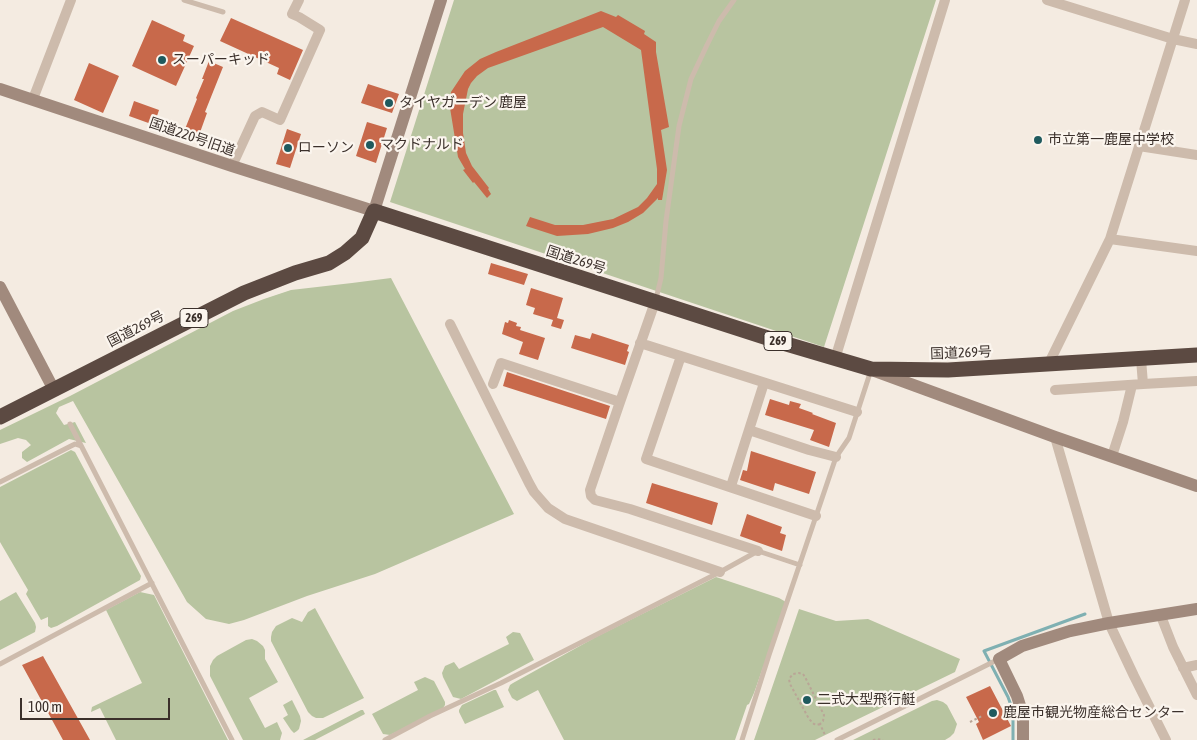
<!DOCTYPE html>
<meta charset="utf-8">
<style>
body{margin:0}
#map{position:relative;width:1197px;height:740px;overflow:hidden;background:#f4ebe1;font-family:"Asap Condensed",sans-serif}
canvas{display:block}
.scale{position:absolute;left:20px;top:698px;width:150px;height:22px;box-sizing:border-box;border:2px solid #3b302b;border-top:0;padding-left:6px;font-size:15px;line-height:18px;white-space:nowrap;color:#3b302b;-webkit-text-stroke:4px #fbf5ee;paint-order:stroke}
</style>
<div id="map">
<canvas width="1197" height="740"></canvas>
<div class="scale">100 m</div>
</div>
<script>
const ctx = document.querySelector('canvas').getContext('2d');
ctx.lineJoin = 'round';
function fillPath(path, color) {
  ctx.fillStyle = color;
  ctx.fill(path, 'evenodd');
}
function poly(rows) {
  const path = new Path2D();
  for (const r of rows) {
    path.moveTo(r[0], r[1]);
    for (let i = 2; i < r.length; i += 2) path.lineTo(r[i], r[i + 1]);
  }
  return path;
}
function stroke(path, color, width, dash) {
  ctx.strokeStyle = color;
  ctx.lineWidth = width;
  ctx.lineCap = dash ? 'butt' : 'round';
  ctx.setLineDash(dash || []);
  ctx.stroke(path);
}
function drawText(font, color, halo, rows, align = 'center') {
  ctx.font = font + ' "Asap Condensed","Noto Sans JP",sans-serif';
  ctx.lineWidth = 4.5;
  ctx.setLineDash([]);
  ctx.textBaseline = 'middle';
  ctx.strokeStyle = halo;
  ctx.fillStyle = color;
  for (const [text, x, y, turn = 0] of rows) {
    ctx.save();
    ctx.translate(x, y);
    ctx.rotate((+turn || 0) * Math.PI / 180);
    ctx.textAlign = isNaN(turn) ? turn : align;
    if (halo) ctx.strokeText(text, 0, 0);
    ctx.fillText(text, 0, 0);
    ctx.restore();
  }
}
fillPath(poly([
 [454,0,936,0,824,347,390,202],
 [391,278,514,514,375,574,307,596,244,620,229,624,206,619,187,602,73,401,59,407,56,413,64,425,75,422,86,443,69,439,27,462,22,458,22,452,31,445,26,440,18,438,0,444,0,430,70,396,233,311,264,299,291,290,352,283],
 [71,450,75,452,141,576,140,580,57,626,51,628,48,626,48,617,41,620,26,594,28,590,0,542,0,487],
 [716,577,779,598,786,602,754,693,749,704,747,705,735,740,564,740,538,690,517,701,512,698,508,690,510,685,513,683,596,637],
 [16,592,35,623,36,627,35,632,0,650,0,601],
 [140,592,154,595,228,740,116,740,100,708,91,712,92,707,142,683,106,610],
 [315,608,364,698,323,718,316,718,312,716,308,712,271,641,271,637,272,632,276,626,292,618,302,622,308,612],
 [799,609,836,621,868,619,960,659,955,672,815,740,754,740],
 [513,632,520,633,534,660,461,699,453,697,443,677,442,673,445,666,454,662,459,669,509,644,506,637],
 [252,639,257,641,263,646,265,650,265,659,278,682,249,698,265,728,277,722,282,733,280,740,243,740,210,676,210,666,213,660,217,656,246,640],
 [425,677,434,681,445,702,445,705,443,708,390,735,383,734,372,714,418,690,414,682],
 [494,690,496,690,504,707,465,724,459,712,459,710,462,705],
 [292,700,300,716,301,721,299,729,297,731,294,733,291,730,283,718,288,715,283,705],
 [937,700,943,702,947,705,957,724,954,733,950,737,945,740,853,740,932,701],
 [361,710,363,710,365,714,315,740,303,740]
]), '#b8c4a0');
stroke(poly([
 [1013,740,1013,711,1008,697,984,651,1085,614]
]), '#7fb0b2', 3);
fillPath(poly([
 [601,11,616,17,618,15,645,31,644,34,656,42,656,52,669,127,661,130,667,170,662,200,658,200,658,198,643,213,628,222,613,228,588,234,557,236,526,226,530,217,555,225,583,225,613,219,638,207,647,198,657,184,657,169,641,50,603,27,488,68,477,76,471,83,468,89,463,114,463,133,466,153,472,166,489,188,488,189,491,194,487,198,474,182,473,183,463,170,465,169,458,157,450,108,451,92,465,71,480,59,496,52],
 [231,18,303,50,290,80,277,74,279,68,220,41],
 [152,20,185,35,183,41,194,46,176,86,132,66],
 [209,61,223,67,205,112,207,113,198,138,183,134,197,99,196,98,204,79,202,79],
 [89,63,119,76,103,113,74,100],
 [368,84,399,94,392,113,361,103],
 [134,101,159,110,154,125,129,116],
 [367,122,387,128,376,163,356,156],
 [287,129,301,134,290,168,276,164],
 [491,263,528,274,524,285,488,274],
 [531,288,563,298,557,318,564,320,561,329,551,326,553,320,533,314,535,308,526,305],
 [509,320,517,323,516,326,521,327,520,330,545,338,538,360,519,354,523,342,502,334,505,322,508,323],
 [592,333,629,345,627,351,629,352,625,365,571,348,575,335,590,339],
 [507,372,610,406,606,419,503,386],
 [770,399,789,405,790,401,801,404,799,408,813,413,812,414,836,423,829,447,810,440,814,430,765,415],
 [751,451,816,472,809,494,775,483,773,491,740,480,743,470,747,471],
 [652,483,718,503,712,525,646,503],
 [747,514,782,527,780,533,786,535,782,551,740,536],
 [43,656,90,740,63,740,22,665],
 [990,686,1011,726,983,740,976,724,979,722,966,697]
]), '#c8694b');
stroke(poly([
 [970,722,982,716],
 [820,724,817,725,814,724,809,719,790,684,789,679,793,674,799,673,803,674,805,677,824,715,823,721,820,724,825,735],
 [873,740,877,739,883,740]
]), '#b9a596', 2, [2.5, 2.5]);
stroke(poly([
 [184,0,223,12],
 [656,299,661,278,666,221,679,126,691,79,707,45,719,21,734,0],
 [70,424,232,740],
 [0,482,69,447,75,444,81,446],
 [0,664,152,583],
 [385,740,430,716,501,683,720,572,758,551,800,565],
 [742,740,769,655,836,457,849,438,871,370],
 [837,740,999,659]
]), '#cdbbac', 5);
stroke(poly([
 [1047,0,1173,39,1197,44],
 [33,99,71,0],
 [1139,146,1197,155],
 [232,166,255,116,262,112,280,120,320,30,299,17,292,14,299,0],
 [1110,239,1197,251],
 [655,302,620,402,590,490,591,496,595,500,630,509,758,551],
 [450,324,529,483,534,492,548,508,565,519,720,572],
 [640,343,857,412],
 [681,356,646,459,816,516],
 [835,359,945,0],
 [1141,359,1143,384,1197,381],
 [1048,365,1110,239,1185,0],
 [493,384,501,363,620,402],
 [1055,390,1143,384],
 [749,430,809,450,836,457],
 [1055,437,1109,623,1134,676,1166,740],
 [1112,456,1123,422,1132,385],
 [731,486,764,383],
 [1161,616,1173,647,1197,695],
 [1183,668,1197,665]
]), '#cdbbac', 10);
stroke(poly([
 [0,89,232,166,374,211,441,0],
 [0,287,54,390],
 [875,371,1055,437,1197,486],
 [1023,740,1023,715,1017,696,999,659,1022,646,1070,631,1109,623,1197,609]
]), '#a18a7d', 12);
stroke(poly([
 [0,417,244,293,295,273,329,263,345,253,362,238,374,211,783,343,871,369,948,370,1197,355]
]), '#5c4a42', 15);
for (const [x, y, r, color] of [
 [162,60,5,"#1f5a5e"],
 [389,103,5,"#1f5a5e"],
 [1038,140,5,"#1f5a5e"],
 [370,145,5,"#1f5a5e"],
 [288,148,5,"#1f5a5e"],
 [807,700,5,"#1f5a5e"],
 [993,713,5,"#1f5a5e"]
]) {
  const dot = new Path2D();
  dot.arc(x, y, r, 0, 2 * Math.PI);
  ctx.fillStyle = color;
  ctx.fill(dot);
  stroke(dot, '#fbf5ee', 2);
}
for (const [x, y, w] of [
 [194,318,28],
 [778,341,28]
]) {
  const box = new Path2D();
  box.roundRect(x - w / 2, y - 9.5, w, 19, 4);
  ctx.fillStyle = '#fbf5ee';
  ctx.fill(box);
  stroke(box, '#3b302b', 1);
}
drawText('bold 12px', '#3b302b', null, [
 ["269",194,318],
 ["269",778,341]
]);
drawText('14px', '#3b302b', '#fbf5ee', [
 ["スーパーキッド",172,60],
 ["タイヤガーデン 鹿屋",399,103],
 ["市立第一鹿屋中学校",1048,140],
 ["マクドナルド",380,145],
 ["ローソン",298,148],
 ["二式大型飛行艇",817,700],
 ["鹿屋市観光物産総合センター",1003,713]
], 'left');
drawText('14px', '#3b302b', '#fbf5ee', [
 ["国道220号旧道",192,137,19],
 ["国道269号",576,260,18],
 ["国道269号",136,329,-27],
 ["国道269号",961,353,-2]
]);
</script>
